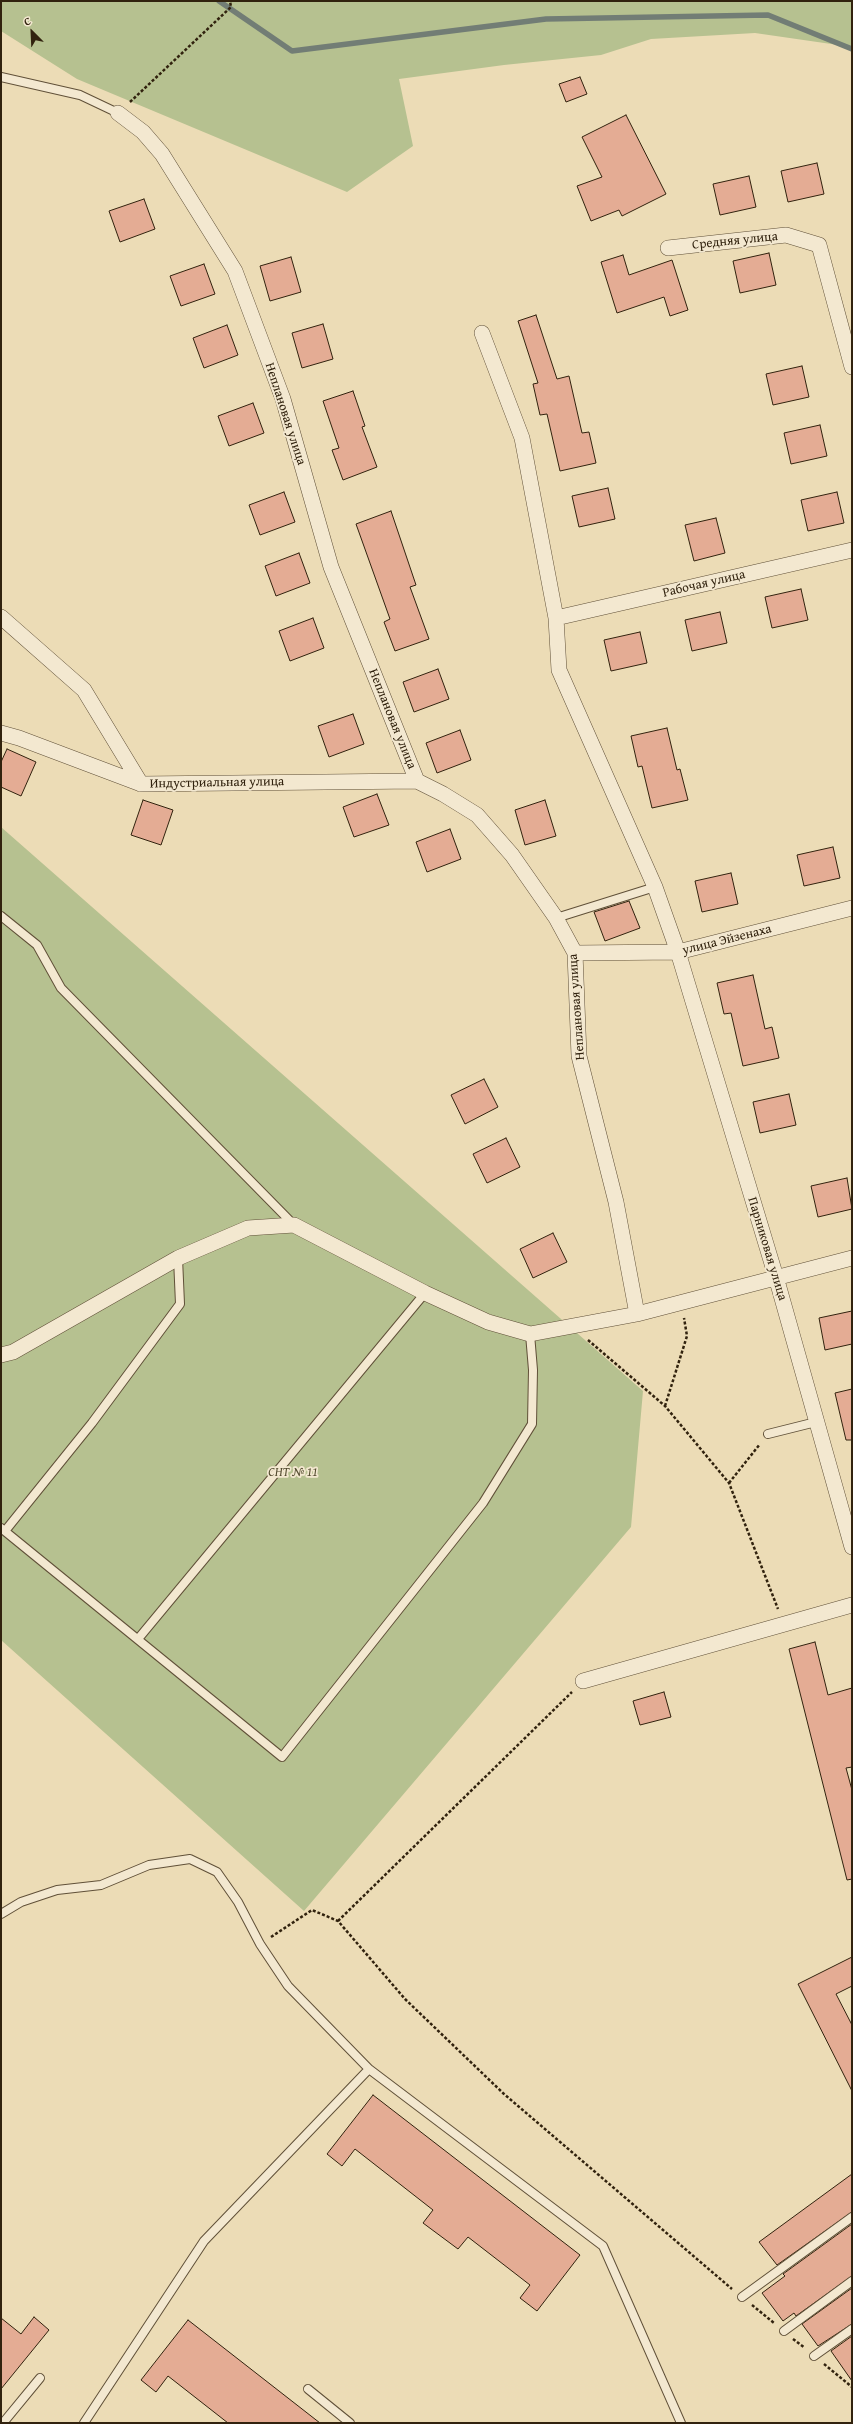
<!DOCTYPE html>
<meta charset="utf-8">
<style>
body{margin:0}
#map{position:relative;width:853px;height:2424px;overflow:hidden;background:#ecdcb6;font-family:"Gentium Book Plus",serif}
canvas{display:block}
.frame{position:absolute;inset:0;border:2px solid #31220e;pointer-events:none}
.north{position:absolute;left:12px;top:12px;width:40px;height:40px;-webkit-text-stroke:3px #f3e8d0;paint-order:stroke;rotate:336deg;font-size:11px;font-weight:700;line-height:16px;text-align:center;color:#31220e}
.north::after{content:'';display:block;margin:auto;width:14px;height:18px;background:#31220e;clip-path:polygon(50% 0,100% 100%,50% 72%,0 100%)}
</style>
<div id="map">
<canvas width="853" height="2424"></canvas>
<div class="frame"></div>
<div class="north">С</div>
</div>
<script>
const ctx = document.querySelector('canvas').getContext('2d');
ctx.lineJoin = 'round';
function fillPath(path, color) {
  ctx.fillStyle = color;
  ctx.fill(path, 'evenodd');
}
function poly(rows) {
  const path = new Path2D();
  for (const r of rows) {
    path.moveTo(r[0], r[1]);
    for (let i = 2; i < r.length; i += 2) path.lineTo(r[i], r[i + 1]);
  }
  return path;
}
function stroke(path, color, width, dash) {
  ctx.strokeStyle = color;
  ctx.lineWidth = width;
  ctx.lineCap = dash ? 'butt' : 'round';
  ctx.setLineDash(dash || []);
  ctx.stroke(path);
}
function drawText(font, color, halo, rows, align = 'center') {
  ctx.font = font + ' "Gentium Book Plus",serif';
  ctx.lineWidth = 3.5;
  ctx.setLineDash([]);
  ctx.textBaseline = 'middle';
  ctx.strokeStyle = halo;
  ctx.fillStyle = color;
  for (const [text, x, y, turn = 0] of rows) {
    ctx.save();
    ctx.translate(x, y);
    ctx.rotate((+turn || 0) * Math.PI / 180);
    ctx.textAlign = isNaN(turn) ? turn : align;
    if (halo) ctx.strokeText(text, 0, 0);
    ctx.fillText(text, 0, 0);
    ctx.restore();
  }
}
fillPath(poly([
 [1,1,852,1,852,47,755,33,651,39,601,55,504,65,399,79,413,146,347,192,77,79,1,31],
 [1,827,643,1391,631,1527,304,1911,1,1640]
]), '#b6c190');
stroke(poly([
 [219,1,292,51,546,19,768,15,852,49]
]), '#727d75', 5.5);
const building = poly([
 [580,77,587,94,566,102,559,84,580,77],
 [626,115,666,194,622,216,619,210,591,221,577,186,602,177,582,137,626,115],
 [817,163,824,194,788,202,781,171,817,163],
 [749,176,756,207,720,215,713,184,749,176],
 [144,199,155,229,120,242,109,211,144,199],
 [769,253,776,285,740,293,733,261,769,253],
 [623,255,629,275,672,260,688,310,670,316,664,297,617,313,601,262,623,255],
 [291,257,301,292,270,301,260,266,291,257],
 [204,264,215,294,181,306,170,276,204,264],
 [536,315,557,379,569,376,582,433,589,432,596,463,560,471,547,414,540,415,533,384,538,383,518,321,536,315],
 [323,324,333,359,302,368,292,333,323,324],
 [227,325,238,355,204,368,193,338,227,325],
 [802,366,809,397,773,405,766,374,802,366],
 [353,391,365,426,362,427,377,467,343,480,332,450,339,448,323,401,353,391],
 [253,403,264,433,229,446,218,416,253,403],
 [820,425,827,456,791,464,784,433,820,425],
 [608,488,615,519,579,527,572,496,608,488],
 [284,492,295,522,260,535,249,505,284,492],
 [837,492,844,523,808,531,801,500,837,492],
 [391,511,416,585,410,587,429,639,395,651,384,622,390,619,356,524,391,511],
 [716,518,725,553,694,561,685,525,716,518],
 [299,553,310,583,276,596,265,566,299,553],
 [801,589,808,620,772,628,765,597,801,589],
 [720,612,727,643,692,651,685,620,720,612],
 [313,618,324,648,290,661,279,631,313,618],
 [640,632,647,663,611,671,604,640,640,632],
 [438,669,449,699,414,712,403,682,438,669],
 [353,714,364,744,329,757,318,726,353,714],
 [667,728,677,770,680,769,688,800,652,808,642,766,638,767,631,736,667,728],
 [460,730,471,760,437,773,426,743,460,730],
 [7,749,36,762,21,796,1,787,1,762,7,749],
 [377,794,389,825,354,837,343,807,377,794],
 [143,800,173,810,161,845,131,835,143,800],
 [545,800,556,836,525,845,515,810,545,800],
 [450,829,461,859,427,872,416,842,450,829],
 [833,847,840,878,804,886,797,855,833,847],
 [731,873,738,904,702,912,695,881,731,873],
 [629,901,640,928,605,941,594,912,629,901],
 [753,975,765,1029,772,1027,779,1058,743,1066,731,1013,724,1014,717,983,753,975],
 [484,1079,498,1107,465,1124,451,1095,484,1079],
 [789,1094,796,1125,760,1133,753,1102,789,1094],
 [506,1138,520,1167,487,1183,473,1154,506,1138],
 [847,1178,852,1209,818,1217,811,1186,847,1178],
 [553,1233,567,1262,533,1278,520,1249,553,1233],
 [852,1311,852,1344,825,1350,819,1318,852,1311],
 [852,1389,852,1440,846,1440,835,1393,852,1389],
 [815,1642,828,1695,852,1688,852,1767,846,1768,852,1790,852,1879,847,1880,789,1649,815,1642],
 [664,1692,671,1717,640,1725,633,1701,664,1692],
 [852,1957,852,1986,836,1994,852,2025,852,2091,798,1984,852,1957],
 [373,2095,580,2255,537,2311,520,2298,530,2285,468,2237,458,2249,423,2223,433,2210,355,2149,342,2166,327,2154,373,2095],
 [852,2174,852,2212,777,2265,759,2242,852,2174],
 [852,2224,852,2276,796,2316,794,2313,783,2321,762,2293,785,2276,783,2274,852,2224],
 [852,2288,852,2324,818,2346,802,2324,852,2288],
 [34,2317,49,2330,1,2389,1,2318,21,2334,34,2317],
 [188,2320,320,2423,228,2423,168,2376,156,2392,141,2380,188,2320],
 [852,2336,852,2381,831,2351,852,2336]
]);
fillPath(building, '#e4ac94');
stroke(building, '#31220e', 1);
const service = poly([
 [1,77,80,95,118,113],
 [1,916,37,945,61,988,294,1225],
 [556,918,655,887],
 [768,1434,816,1422],
 [1,1528,282,1757,483,1503,532,1424,533,1370,530,1334],
 [5,1531,92,1423,180,1304,178,1258],
 [138,1639,425,1293],
 [1,1914,21,1902,57,1890,101,1885,149,1865,190,1859,217,1872,238,1902,260,1944,288,1986,369,2069,603,2246,681,2423],
 [742,2297,852,2217],
 [784,2331,852,2281],
 [814,2356,852,2329],
 [308,2389,350,2423],
 [3,2423,40,2378],
 [84,2423,204,2241,369,2069]
]);
const minor = poly([
 [118,113,143,132,162,154,235,271,283,399,331,567,417,781,443,794,477,815,512,855,556,918,575,953,579,1056,616,1202,637,1314],
 [668,248,786,235,819,245,852,367],
 [482,333,522,438,556,618,559,670,655,887,678,952,776,1277,852,1547],
 [1,617,84,690,141,784,417,781],
 [556,618,852,550],
 [1,733,19,738,141,784],
 [575,953,678,952,852,908],
 [1,1355,13,1352,178,1258,248,1228,294,1225,425,1293,488,1322,530,1334,637,1314,852,1258],
 [583,1681,852,1605]
]);
stroke(service, '#605038', 10);
stroke(minor, '#605038', 16);
stroke(poly([
 [130,102,231,7,230,1],
 [588,1340,665,1406,729,1483,778,1609],
 [665,1406,687,1336,684,1318],
 [729,1483,760,1444],
 [338,1921,572,1692],
 [271,1937,312,1910,338,1921,405,1999,504,2094,732,2289],
 [752,2305,774,2323],
 [793,2339,805,2348],
 [824,2364,852,2387]
]), '#31220e', 2.5, [3, 2]);
stroke(service, '#f3e8d0', 8);
stroke(minor, '#f3e8d0', 15);
drawText('13px', '#31220e', '#f3e8d0', [
 ["Средняя улица",735,241,-6],
 ["Неплановая улица",285,414,72],
 ["Рабочая улица",704,584,-13],
 ["Неплановая улица",392,719,68],
 ["Индустриальная улица",217,783,-1],
 ["улица Эйзенаха",727,940,-14],
 ["Неплановая улица",577,1007,-94],
 ["Парниковая улица",767,1249,73]
]);
drawText('italic 13px', '#524a2e', '#f3e8d0', [
 ["СНТ № 11",293,1473]
]);
</script>
